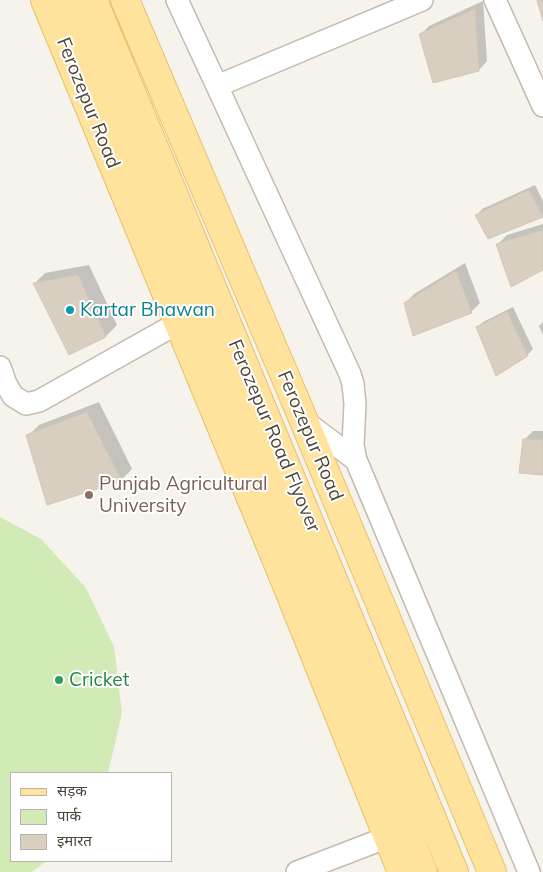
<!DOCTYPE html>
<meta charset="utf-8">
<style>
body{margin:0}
#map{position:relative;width:543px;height:872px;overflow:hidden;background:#f6f3ec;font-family:Mulish,"Noto Sans Devanagari",sans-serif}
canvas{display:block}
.legend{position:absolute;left:10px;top:772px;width:162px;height:90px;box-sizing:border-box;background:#fff;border:1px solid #b7b4b0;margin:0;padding:6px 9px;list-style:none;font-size:15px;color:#4b4439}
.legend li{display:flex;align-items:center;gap:10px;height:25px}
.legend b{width:25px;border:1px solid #b7b4b0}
</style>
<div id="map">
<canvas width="543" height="872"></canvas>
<ul class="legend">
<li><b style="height:6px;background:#ffe39c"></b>सड़क</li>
<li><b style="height:14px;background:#d2eab5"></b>पार्क</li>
<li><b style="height:14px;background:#d8cfc1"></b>इमारत</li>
</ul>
</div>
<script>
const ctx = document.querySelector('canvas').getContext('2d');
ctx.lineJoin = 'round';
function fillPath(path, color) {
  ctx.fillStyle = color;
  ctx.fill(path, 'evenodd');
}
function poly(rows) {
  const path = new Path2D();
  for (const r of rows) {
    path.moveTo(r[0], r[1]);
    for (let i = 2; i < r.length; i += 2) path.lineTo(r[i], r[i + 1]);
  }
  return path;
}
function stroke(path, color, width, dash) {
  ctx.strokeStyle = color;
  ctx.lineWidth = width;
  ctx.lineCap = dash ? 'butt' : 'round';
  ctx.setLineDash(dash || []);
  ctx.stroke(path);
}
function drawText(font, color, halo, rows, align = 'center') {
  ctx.font = font + ' Mulish,sans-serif';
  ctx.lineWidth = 4;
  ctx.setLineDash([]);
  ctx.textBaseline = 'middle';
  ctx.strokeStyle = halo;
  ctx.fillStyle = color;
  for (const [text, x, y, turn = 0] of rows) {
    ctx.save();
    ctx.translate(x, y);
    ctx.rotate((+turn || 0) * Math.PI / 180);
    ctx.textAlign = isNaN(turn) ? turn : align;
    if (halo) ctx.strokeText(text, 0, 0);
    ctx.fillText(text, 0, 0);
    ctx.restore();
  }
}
fillPath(poly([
 [0,517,41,539,86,588,114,647,122,713,108,773,11,773,11,861,46,861,32,872,0,872]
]), '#d2eab5');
fillPath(poly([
 [483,1,487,61,479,70,420,35,429,26],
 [535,185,543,201,543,215,542,216,477,215,482,209],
 [543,224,543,268,498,244,507,235],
 [465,263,480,303,471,312,406,303,414,294],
 [89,265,117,325,106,336,69,353,34,284,45,273],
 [513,307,533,349,527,355,477,328,483,322],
 [543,322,543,335,539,326],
 [99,402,132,469,121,480,28,436,39,425],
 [533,431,543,431,543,474,524,440]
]), '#0003');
const building = poly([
 [537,0,543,0,543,21,537,0],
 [475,9,479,71,433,83,419,34,475,9],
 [529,190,543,217,488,239,475,215,529,190],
 [543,230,543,270,511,287,496,244,543,230],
 [456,271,472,313,413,336,404,303,456,271],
 [78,275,106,337,69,355,33,283,78,275],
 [507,312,528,356,496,376,476,327,507,312],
 [87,412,122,481,47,505,26,435,87,412],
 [523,439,543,440,543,475,519,473,523,439]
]);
fillPath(building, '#d8cfc1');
stroke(building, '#d3c7b4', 1);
const minor = poly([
 [177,0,217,86,350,374,353,384,355,404,353,445,356,460,529,872],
 [495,0,543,106],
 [217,86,422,0],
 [0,367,6,384,13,396,26,404,39,401,178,323],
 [303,420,356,460],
 [297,872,388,837]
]);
const major = poly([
 [45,0,284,578,402,872],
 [67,0,288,533,423,872],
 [93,0,454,872],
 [125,0,296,402,492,872]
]);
stroke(minor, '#c2bbae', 24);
stroke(major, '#e6c16a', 30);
stroke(minor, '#fff', 21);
stroke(major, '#ffe39c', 28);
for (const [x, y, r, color] of [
 [70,310,5,"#0f9aa8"],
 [89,495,5,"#8d6e63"],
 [59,680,5,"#2e9e5b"]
]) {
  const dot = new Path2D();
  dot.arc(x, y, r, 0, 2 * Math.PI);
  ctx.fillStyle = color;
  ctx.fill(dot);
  stroke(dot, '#fff', 2);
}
drawText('19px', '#4b4439', '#fff', [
 ["Ferozepur Road",88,103,68],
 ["Ferozepur Road Flyover",274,436,67],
 ["Ferozepur Road",310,436,67]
]);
drawText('19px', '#0d838f', '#fff', [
 ["Kartar Bhawan",80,310]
], 'left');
drawText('19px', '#785e54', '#fff', [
 ["Punjab Agricultural",99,484],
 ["University",99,506]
], 'left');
drawText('19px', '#27864d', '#fff', [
 ["Cricket",69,680]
], 'left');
</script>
